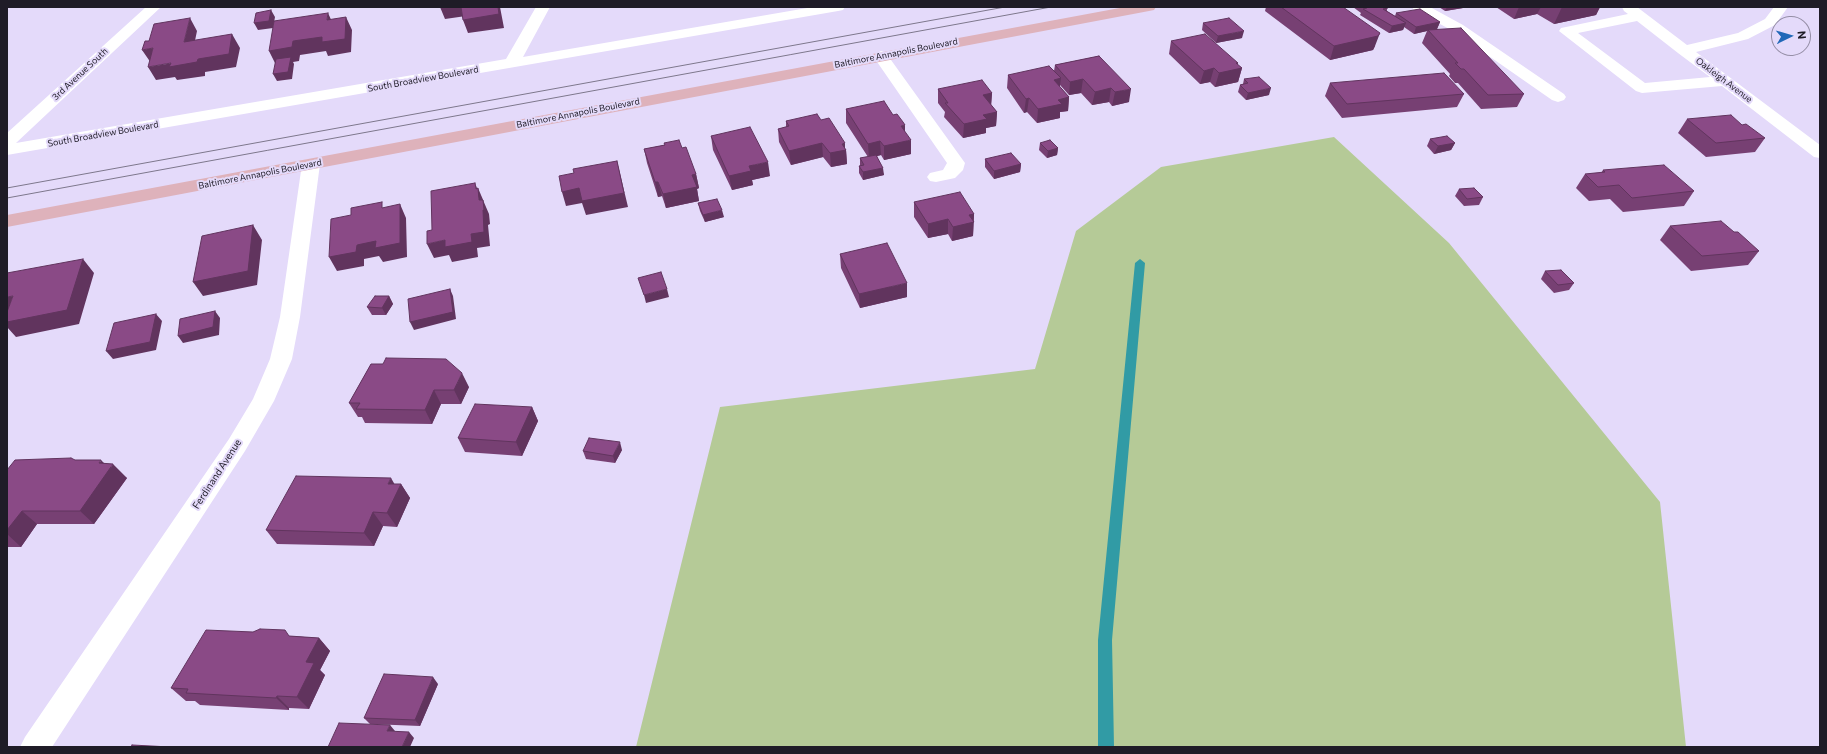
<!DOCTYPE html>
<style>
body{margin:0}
#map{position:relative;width:1827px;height:754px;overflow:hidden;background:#e4dafa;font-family:Commissioner,sans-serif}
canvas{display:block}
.frame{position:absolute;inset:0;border:8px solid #1f1c27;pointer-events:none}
.north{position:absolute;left:1771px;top:16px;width:40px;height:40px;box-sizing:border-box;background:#e4dafa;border:1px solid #958ea6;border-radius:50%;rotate:85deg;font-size:11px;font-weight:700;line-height:16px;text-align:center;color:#1f1c27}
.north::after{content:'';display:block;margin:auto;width:14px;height:18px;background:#2168b8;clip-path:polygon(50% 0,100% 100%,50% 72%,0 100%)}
</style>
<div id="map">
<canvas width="1827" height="754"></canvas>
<div class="frame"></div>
<div class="north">N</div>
</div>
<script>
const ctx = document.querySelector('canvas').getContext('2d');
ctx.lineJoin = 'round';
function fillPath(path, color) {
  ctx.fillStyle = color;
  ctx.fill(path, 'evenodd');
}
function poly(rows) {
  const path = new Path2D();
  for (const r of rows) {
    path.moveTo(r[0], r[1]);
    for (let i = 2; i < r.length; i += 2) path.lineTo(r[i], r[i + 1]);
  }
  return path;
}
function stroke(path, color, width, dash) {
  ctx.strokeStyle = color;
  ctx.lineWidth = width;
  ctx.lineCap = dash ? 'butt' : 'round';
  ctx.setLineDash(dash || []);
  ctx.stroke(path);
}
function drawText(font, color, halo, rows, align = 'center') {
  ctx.font = font + ' Commissioner,sans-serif';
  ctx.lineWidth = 4;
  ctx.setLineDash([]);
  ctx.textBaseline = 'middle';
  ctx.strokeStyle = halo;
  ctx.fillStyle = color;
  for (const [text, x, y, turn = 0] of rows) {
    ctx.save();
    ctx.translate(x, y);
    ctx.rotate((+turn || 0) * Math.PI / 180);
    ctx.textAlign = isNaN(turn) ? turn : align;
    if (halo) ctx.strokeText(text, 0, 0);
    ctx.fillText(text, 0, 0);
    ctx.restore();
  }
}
fillPath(poly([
 [1334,137,1449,243,1660,502,1686,747,636,747,720,407,1035,369,1076,231,1161,167]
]), '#b5ca97');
fillPath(poly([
 [1140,259,1145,263,1112,640,1114,747,1098,747,1098,640,1135,263,1140,259]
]), '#319ba5');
fillPath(poly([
 [146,7,161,7,16,143,506,59,536,7,550,7,523,57,813,7,845,7,843,10,838,11,7,155,7,133,146,7],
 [1412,7,1430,7,1463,25,1564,94,1566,97,1564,100,1558,102,1552,100,1453,31,1414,10,1412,7],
 [1622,7,1637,7,1687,45,1738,33,1765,19,1774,7,1788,7,1775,25,1748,39,1696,52,1820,145,1820,158,1814,157,1722,86,1642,93,1636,91,1559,31,1561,28,1566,27,1628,14,1624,11,1622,7],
 [1637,21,1678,53,1710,77,1645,83,1578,33,1637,21],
 [881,51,886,53,965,163,963,170,955,178,936,182,930,181,927,177,930,173,943,170,947,163,873,56,876,53,881,51],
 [311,159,317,160,320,164,300,317,292,359,274,401,245,451,52,747,20,747,25,737,229,439,253,399,270,359,280,317,302,164,305,160,311,159]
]), '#fff');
fillPath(poly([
 [1125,7,1156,7,1154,10,1149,11,7,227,7,215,1125,7]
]), '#deb2bb');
stroke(poly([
 [7,188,1005,7],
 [7,198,1051,7]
]), '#7d778c', 1);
fillPath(poly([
 [1266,7,1343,7,1375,46,1373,50,1330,60,1265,11],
 [1353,7,1387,7,1387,11,1395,16,1396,13,1440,22,1437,29,1435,29,1524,94,1517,107,1481,109,1458,83,1455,83,1449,76,1450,74,1422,43,1427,31,1414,34,1404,27,1403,30,1389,33,1360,15,1361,13],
 [1439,7,1463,7,1463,8,1445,11],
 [1496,7,1600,7,1596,15,1554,24,1537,14,1514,19],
 [1203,23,1242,38,1216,43,1202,30],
 [1171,41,1238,63,1237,65,1242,68,1238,82,1215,87,1210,82,1200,84,1169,54],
 [1099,56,1129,102,1112,106,1109,102,1092,105,1081,93,1069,95,1060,85,1060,87,1069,97,1068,111,1060,112,1060,118,1037,123,1027,112,1024,113,1007,88,1008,75,1054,71,1055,65],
 [1244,79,1269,95,1246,100,1238,92,1240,85,1243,84],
 [1330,83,1464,94,1457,107,1342,118,1325,96],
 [938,89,992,93,991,105,997,112,996,126,986,128,986,133,963,138,944,117,945,112,938,103],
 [846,109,905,133,911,154,884,160,881,155,877,156,884,175,863,180,859,173,859,166,860,166,860,158,868,157,846,123],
 [1687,119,1742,125,1765,138,1755,152,1706,157,1678,133],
 [821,120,846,150,847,164,831,167,823,157,791,165,779,142,778,129,786,127,786,121],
 [711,136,770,176,752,180,753,185,732,190,713,150],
 [1430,139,1455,143,1451,150,1434,154,1427,146],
 [664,143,682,148,696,174,699,188,697,189,699,201,666,208,662,196,658,197,647,163,644,149,665,145],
 [1040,143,1058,148,1057,155,1047,158,1039,150],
 [985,159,1021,164,1020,172,994,179,985,167],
 [1603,170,1694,191,1684,206,1623,212,1610,199,1589,201,1576,188,1585,174,1601,173],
 [1459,189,1483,197,1479,205,1464,206,1455,196],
 [914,202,974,214,973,236,952,241,948,234,928,238,914,217],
 [698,203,724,217,705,222,700,211],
 [1670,226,1734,232,1759,251,1748,265,1691,271,1660,240],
 [840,254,907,297,860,308,841,268],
 [1545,271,1574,283,1569,290,1554,293,1541,279],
 [389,296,393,304,386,315,372,315,367,307],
 [371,364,469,387,461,404,441,404,432,424,365,423,362,417,358,417,349,403],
 [532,407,538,421,522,456,465,452,458,438],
 [622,450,615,463,586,459,583,451],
 [75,460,104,463,127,478,94,524,37,524,21,547,7,547,7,470],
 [395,484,401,484,410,498,397,527,383,526,374,546,277,544,266,530],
 [291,636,319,638,330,651,320,670,325,675,309,709,289,708,289,710,200,705,195,701,186,701,171,688],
 [438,684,420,726,370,724,364,718]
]), '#774073');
fillPath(poly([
 [440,7,462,7,466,16,445,19],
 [498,7,500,7,504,28,468,33,463,20],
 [1447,7,1463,7,1463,8,1445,11],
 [1519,7,1541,7,1537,14,1514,19],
 [1562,7,1600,7,1596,15,1554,24],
 [271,10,275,17,273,28,258,30,254,23],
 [328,13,334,26,327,20],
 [346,17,352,30,351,52,328,56,326,51,300,55,299,61,293,62,294,64,292,79,277,81,273,74,276,65,269,51,293,41],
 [190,18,197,31,192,55,184,42],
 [1440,22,1437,29,1429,31,1428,30,1427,31,1414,34,1416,27],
 [1406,23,1403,30,1389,33,1392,26],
 [1244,31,1242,38,1216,43,1218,36],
 [1380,33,1375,46,1373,50,1330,60,1334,46],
 [232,34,240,48,236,67,205,72,205,76,177,80,175,77,156,80,148,67,198,59],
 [153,48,151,63,142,50],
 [1236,63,1238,63,1236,69,1242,68,1238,82,1215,87,1219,73],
 [1214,68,1210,82,1200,84,1204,71],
 [1061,78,1059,92,1054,80],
 [1083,79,1081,93,1069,95,1070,82],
 [1111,88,1109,102,1092,105,1095,92],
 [1271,88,1269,95,1246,100,1248,93],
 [1131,89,1129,102,1112,106,1115,92],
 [992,93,991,107,983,95],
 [1069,97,1068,111,1060,112,1060,118,1037,123,1038,109,1058,100],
 [1029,98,1027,112,1024,113,1026,99],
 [997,112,996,126,986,128,986,133,963,138,964,124,983,115],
 [905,125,905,139,901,126],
 [911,140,911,154,884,160,884,146],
 [880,141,881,155,869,158,868,144],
 [822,143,823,157,791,165,789,151],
 [845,143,845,150,846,150,847,164,831,167,830,153,842,144],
 [1455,143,1451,150,1434,154,1438,146],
 [1058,148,1057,155,1047,158,1048,151],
 [617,161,628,207,586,215,582,203,566,206,562,192],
 [768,162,770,176,752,180,753,185,732,190,729,176,749,166],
 [1021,164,1020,172,994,179,994,171],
 [883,168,884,175,863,180,863,172],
 [696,174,699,188,697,189,699,201,666,208,663,194,692,175],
 [655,182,658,182,662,196,658,197],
 [475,183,478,191,478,188,484,202,483,200,489,214,490,224,488,225,490,246,477,248,478,257,452,262,449,255,434,258,427,244,471,234,479,200,476,189],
 [400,204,406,218,407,257,383,262,379,256,364,259,364,266,337,271,329,257,357,245],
 [722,210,724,217,705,222,703,215],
 [974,214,973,236,952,241,953,227,969,215],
 [948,219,948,234,928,238,928,224],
 [253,225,262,240,257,285,203,296,193,282],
 [83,259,94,273,79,324,16,337,7,327,7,322],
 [907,283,907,297,860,308,859,294],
 [450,289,453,296,456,319,414,330,410,322],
 [667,289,669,297,646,303,644,295],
 [13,296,7,314,7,297],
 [389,296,393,304,386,315,382,308],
 [215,311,220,318,219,335,183,343,178,336],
 [156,314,162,321,156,350,113,359,106,351],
 [462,373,469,387,461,404,454,390],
 [434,390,441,404,432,424,425,410],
 [532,407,538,421,522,456,516,442],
 [620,442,622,450,615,463,613,456],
 [101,460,110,469,113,464,127,478,94,524,80,511],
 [391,478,398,490,401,484,410,498,397,527,387,513,388,484],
 [22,511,37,524,21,547,7,534,7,530],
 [373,512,383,526,374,546,364,533],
 [319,638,330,651,320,670,325,675,309,709,297,697,306,662],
 [433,677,438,684,420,726,415,720],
 [277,696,289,708,289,710,276,698],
 [390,725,395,731,387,731],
 [409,732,414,738,410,747,402,747]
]), '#61345e');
const building = poly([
 [461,7,498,7,499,14,463,20,461,7],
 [1281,7,1343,7,1380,33,1378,36,1334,46,1281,7],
 [1366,7,1387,7,1388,8,1383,9,1406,23,1392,26,1363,9,1367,8,1366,7],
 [1420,9,1440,22,1416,27,1396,13,1420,9],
 [271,10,269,21,254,23,256,13,271,10],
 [328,13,327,20,346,17,345,39,322,42,322,37,293,41,292,47,269,51,274,21,328,13],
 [190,18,184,42,232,34,229,54,198,59,197,62,169,67,171,63,148,67,153,48,142,50,145,41,149,41,154,24,190,18],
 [1229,18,1244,31,1218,36,1203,23,1229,18],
 [1461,28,1524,94,1488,95,1464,69,1461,69,1455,63,1458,63,1428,30,1461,28],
 [1205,34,1238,63,1236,63,1242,68,1219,73,1214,68,1204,71,1171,41,1205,34],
 [1099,56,1131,89,1115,92,1111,88,1095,92,1083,79,1070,82,1055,65,1099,56],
 [291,57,288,72,273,74,276,59,291,57],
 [1049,66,1061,78,1054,80,1069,97,1058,100,1062,104,1038,109,1029,98,1026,99,1008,75,1049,66],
 [1444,73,1464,94,1347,104,1330,83,1444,73],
 [1259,77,1271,88,1248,93,1240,85,1248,83,1244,79,1259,77],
 [982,80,992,93,983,95,997,112,983,115,987,119,964,124,945,103,948,103,938,89,982,80],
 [884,101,893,115,897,114,903,122,905,125,901,126,911,140,884,146,880,141,868,144,846,109,884,101],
 [817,114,821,120,829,118,845,143,842,144,846,150,830,153,822,143,789,151,778,129,789,126,786,121,817,114],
 [1731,115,1742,125,1746,124,1765,138,1716,143,1687,119,1731,115],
 [750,127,768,162,749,166,751,171,729,176,711,136,750,127],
 [1447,136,1455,143,1438,146,1430,139,1447,136],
 [679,140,682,148,686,147,696,174,692,175,697,187,663,194,658,182,655,182,644,149,665,145,664,143,679,140],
 [1050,140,1058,148,1048,151,1040,143,1050,140],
 [1011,153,1021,164,994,171,985,159,1011,153],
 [876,155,883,168,863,172,859,166,864,165,860,158,876,155],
 [617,161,624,193,582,201,579,188,562,192,559,176,574,173,573,169,617,161],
 [1664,165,1694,191,1632,198,1619,185,1598,187,1585,174,1605,172,1603,170,1664,165],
 [475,183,476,189,478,188,479,200,483,200,484,210,483,210,484,232,471,234,472,242,445,247,445,240,427,244,427,231,432,230,431,191,475,183],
 [1474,188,1483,197,1467,199,1459,189,1474,188],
 [960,192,974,214,969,215,974,222,953,227,948,219,928,224,914,202,960,192],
 [717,199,722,210,703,215,698,203,717,199],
 [382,202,382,208,400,204,400,243,375,248,376,241,357,245,356,252,329,257,331,219,351,215,351,208,382,202],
 [1721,221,1734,232,1738,232,1759,251,1702,256,1670,226,1721,221],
 [253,225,248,271,193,282,202,236,253,225],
 [887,243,907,283,859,294,840,254,887,243],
 [83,259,67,310,7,322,7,312,13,296,7,297,7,273,83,259],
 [1561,270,1574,283,1558,285,1545,271,1561,270],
 [661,272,667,289,644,295,638,278,661,272],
 [450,289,453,312,410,322,408,299,450,289],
 [375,296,389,296,382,308,367,307,375,296],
 [215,311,213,327,178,336,180,319,215,311],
 [156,314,150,342,106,351,114,323,156,314],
 [386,358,446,359,462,373,454,390,434,390,425,410,356,409,360,403,349,403,371,364,383,364,386,358],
 [475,404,532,407,516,442,458,438,475,404],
 [589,438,620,442,613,456,583,451,589,438],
 [71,458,75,460,101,460,99,463,113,464,80,511,22,511,7,530,7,470,15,460,71,458],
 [296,476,391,478,388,484,401,484,387,513,373,512,364,533,266,530,296,476],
 [260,629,285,630,289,636,319,638,306,662,314,663,297,697,277,696,276,698,186,693,188,689,171,688,206,630,253,632,260,629],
 [384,674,433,677,415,720,364,718,384,674],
 [339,723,390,725,387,731,409,732,402,747,328,747,339,723],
 [132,745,170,747,131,747,132,745]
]);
fillPath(building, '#8a4a86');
stroke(building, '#61345e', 1);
drawText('9px', '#1f1c27', '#e4dafa', [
 ["Baltimore Annapolis Boulevard",896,53,-11],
 ["3rd Avenue South",80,74,-43],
 ["South Broadview Boulevard",423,79,-10],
 ["Oakleigh Avenue",1724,80,37],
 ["Baltimore Annapolis Boulevard",578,113,-11],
 ["South Broadview Boulevard",103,134,-10],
 ["Baltimore Annapolis Boulevard",260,174,-11]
]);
drawText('10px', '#1f1c27', '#e4dafa', [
 ["Ferdinand Avenue",217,474,-57]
]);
</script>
